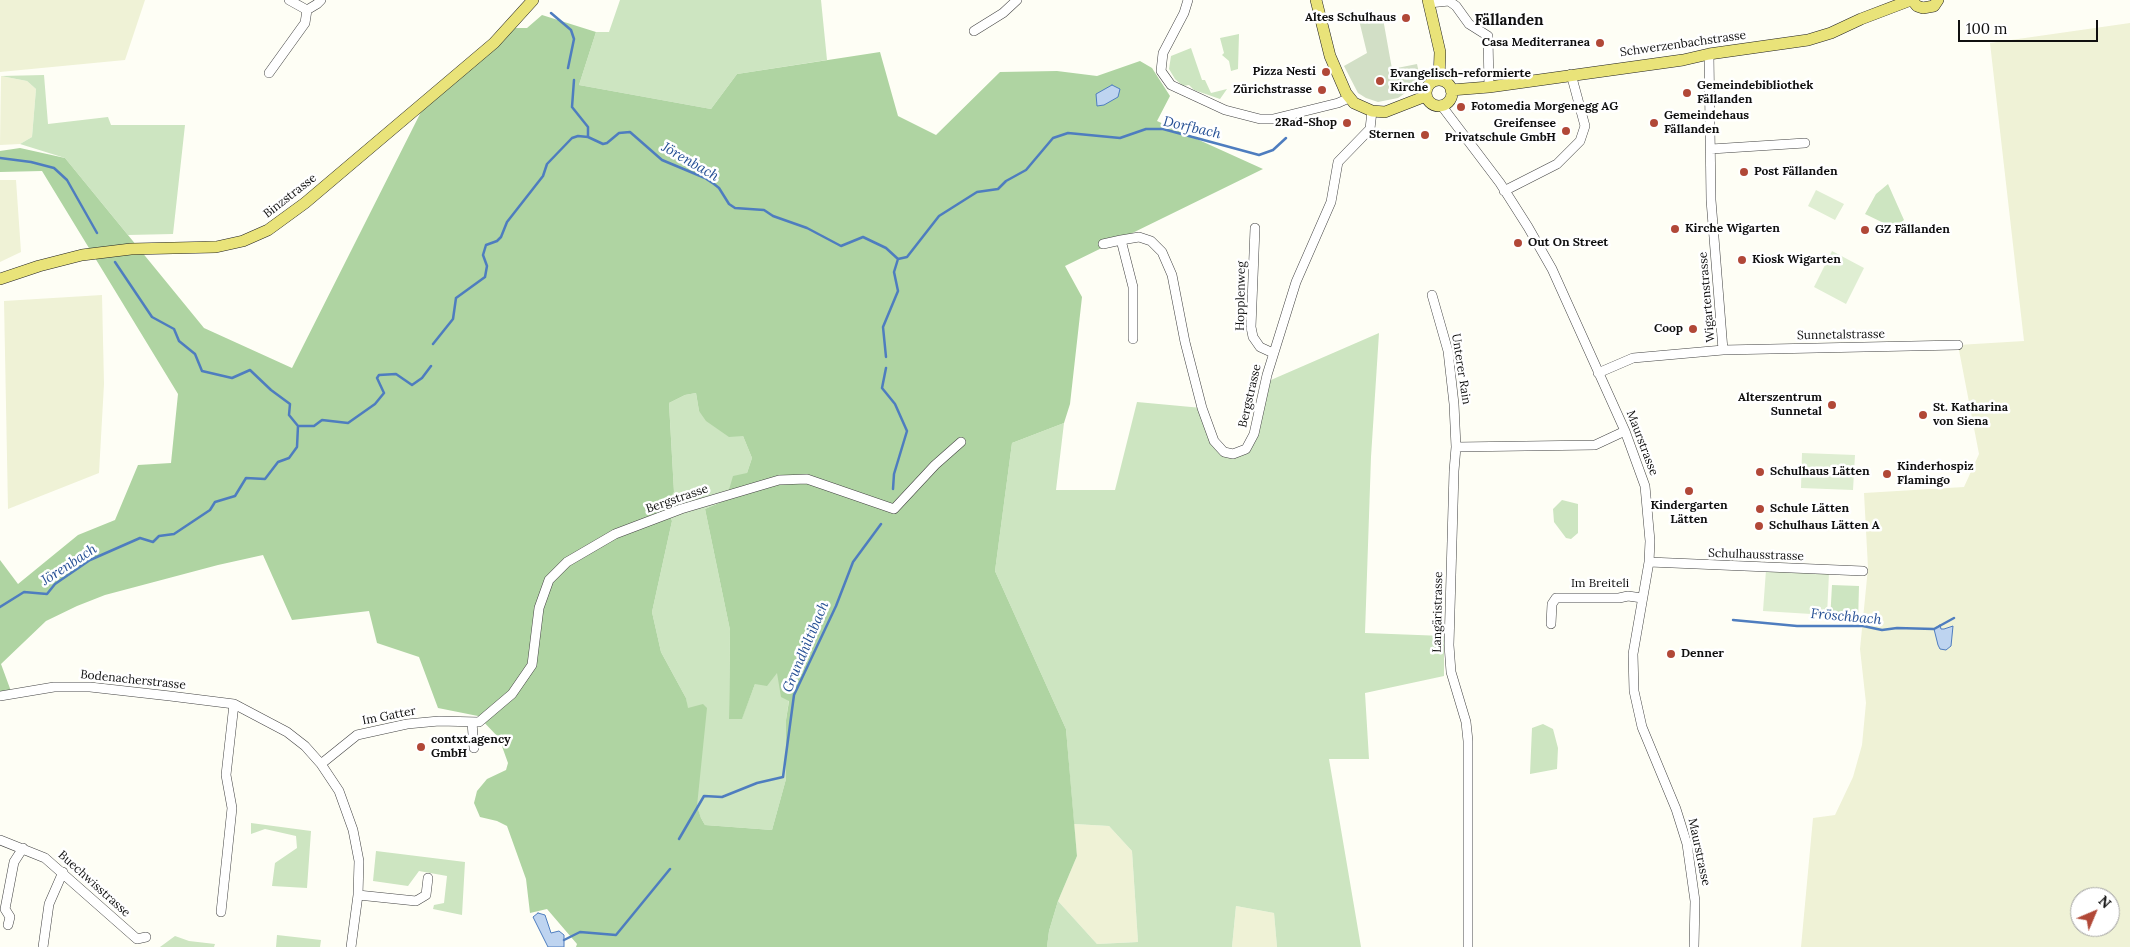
<!DOCTYPE html>
<meta charset="utf-8">
<style>
body{margin:0}
#map{position:relative;width:2130px;height:947px;overflow:hidden;background:#fefef5;font-family:Lora,serif}
canvas{display:block}
.north{position:absolute;left:2070px;top:887px;width:50px;height:50px;box-sizing:border-box;background:#fff;border:1px solid #9f9f9f;border-radius:50%;rotate:45deg;font-size:14px;font-weight:700;line-height:20px;text-align:center;color:#101010}
.north::after{content:'';display:block;margin:auto;width:18px;height:22px;background:#b14837;clip-path:polygon(50% 0,100% 100%,50% 72%,0 100%)}
.scale{position:absolute;left:1958px;top:20px;width:140px;height:22px;box-sizing:border-box;border:2px solid #101010;border-top:0;padding-left:6px;font-size:15px;line-height:18px;white-space:nowrap;color:#101010;-webkit-text-stroke:4px #fff;paint-order:stroke}
</style>
<div id="map">
<canvas width="2130" height="947"></canvas>
<div class="north">N</div>
<div class="scale">100 m</div>
</div>
<script>
const ctx = document.querySelector('canvas').getContext('2d');
ctx.lineJoin = 'round';
function fillPath(path, color) {
  ctx.fillStyle = color;
  ctx.fill(path, 'evenodd');
}
function poly(rows) {
  const path = new Path2D();
  for (const r of rows) {
    if (r.length === 3) {
      path.moveTo(r[0] + r[2], r[1]);
      path.arc(r[0], r[1], r[2], 0, 2 * Math.PI);
      continue;
    }
    path.moveTo(r[0], r[1]);
    for (let i = 2; i < r.length; i += 2) path.lineTo(r[i], r[i + 1]);
  }
  return path;
}
function stroke(path, color, width, dash) {
  ctx.strokeStyle = color;
  ctx.lineWidth = width;
  ctx.lineCap = dash ? 'butt' : 'round';
  ctx.setLineDash(dash || []);
  ctx.stroke(path);
}
function drawText(font, color, halo, rows, align = 'center') {
  ctx.font = font + ' Lora,serif';
  ctx.lineWidth = 5;
  ctx.setLineDash([]);
  ctx.textBaseline = 'middle';
  ctx.strokeStyle = halo;
  ctx.fillStyle = color;
  for (const [text, x, y, turn = 0] of rows) {
    ctx.save();
    ctx.translate(x, y);
    ctx.rotate((+turn || 0) * Math.PI / 180);
    ctx.textAlign = isNaN(turn) ? turn : align;
    if (halo) ctx.strokeText(text, 0, 0);
    ctx.fillText(text, 0, 0);
    ctx.restore();
  }
}
fillPath(poly([
 [0,0,145,0,125,60,0,72],
 [2130,23,2130,947,1801,947,1813,818,1835,815,1853,777,1862,745,1866,703,1860,649,1868,568,1864,493,1964,487,1979,454,1958,345,2024,341,1990,43],
 [2080,897,2110,897,2110,927,2080,927],
 [1,76,27,81,36,89,32,137,20,144,0,145],
 [0,180,16,180,21,252,0,262],
 [102,295,104,384,99,473,8,509,4,301],
 [1074,824,1109,826,1132,851,1138,942,1097,944,1058,901,1077,856],
 [1236,906,1274,913,1277,947,1232,947]
]), '#eff2d6');
fillPath(poly([
 [620,0,821,0,827,60,737,74,711,109,579,85,596,32,609,32],
 [1239,34,1238,69,1231,71,1229,61,1222,55,1224,53,1220,38],
 [1191,48,1202,80,1205,80,1211,93,1227,89,1220,99,1194,90,1189,85,1183,86,1175,79,1169,69,1171,56],
 [44,75,48,124,108,117,111,125,185,125,173,234,128,235,65,158,20,144,32,137,36,89,27,81,1,76],
 [1888,184,1904,220,1894,228,1865,214,1876,194],
 [1379,333,1371,457,1365,633,1444,636,1444,676,1365,693,1369,759,1329,759,1361,947,1277,947,1274,913,1236,906,1232,947,1047,947,1049,931,1058,901,1097,944,1138,942,1132,851,1109,826,1074,824,1066,729,995,571,1012,443,1064,423,1056,490,1115,490,1137,402,1202,408,1214,441,1233,454,1249,439,1264,383],
 [696,393,699,411,743,436,752,458,747,473,726,500,705,509,730,630,729,719,742,718,755,684,778,672,789,700,786,720,786,779,772,830,705,825,701,818,697,807,686,698,661,652,652,612,672,521,666,504,674,492,669,403,685,395],
 [1562,500,1578,504,1578,533,1571,539,1566,538,1554,522,1553,509],
 [1832,585,1859,586,1858,623,1830,621],
 [1543,724,1553,729,1558,748,1557,769,1530,774,1532,728],
 [251,823,311,831,307,888,272,886,275,863,297,848,296,836,265,829,251,834],
 [376,851,465,862,462,915,433,909,434,905,444,903,447,876,419,871,408,886,373,881],
 [277,935,321,940,320,947,276,947],
 [175,936,189,941,215,944,214,947,160,947]
]), '#cde5c1');
fillPath(poly([
 [542,15,596,32,579,85,711,109,737,74,880,52,898,116,936,135,1000,72,1057,71,1097,76,1140,61,1152,68,1170,96,1157,121,1263,169,1065,266,1082,297,1070,404,1064,423,1012,443,995,571,1066,729,1077,856,1058,901,1049,931,1047,947,576,947,577,944,547,909,530,913,526,879,507,826,497,821,480,817,474,803,477,791,487,779,506,770,508,763,499,738,478,716,438,708,419,657,377,643,369,611,292,620,263,555,218,565,105,595,77,606,46,621,1,664,12,694,0,696,0,560,18,584,78,535,115,520,138,465,171,463,178,394,42,171,0,172,0,151,20,148,65,158,204,328,292,368,427,100,510,28,527,28],
 [696,393,699,411,706,421,729,437,743,436,752,458,747,473,733,476,726,500,705,509,730,630,729,719,742,719,755,684,767,686,777,673,781,697,789,701,786,720,786,779,772,830,705,825,701,818,697,806,707,708,703,704,688,708,686,698,661,652,652,612,672,521,666,505,674,492,669,403,685,395]
]), '#afd4a2');
fillPath(poly([
 [1382,13,1392,69,1417,64,1421,82,1398,98,1378,102,1366,98,1358,93,1344,66,1367,53,1358,16]
]), '#d2dfc6');
fillPath(poly([
 [1816,190,1844,204,1835,220,1808,206],
 [1832,251,1864,268,1846,304,1814,287],
 [1802,453,1855,455,1853,490,1801,488],
 [1766,570,1829,573,1827,615,1763,611]
]), '#dfeed2');
const water = poly([
 [1112,85,1120,89,1118,97,1104,105,1097,106,1096,94,1112,85],
 [1940,625,1941,629,1944,629,1953,626,1951,646,1946,650,1940,649,1938,645,1934,629,1940,625],
 [538,913,545,915,551,933,559,931,564,935,564,947,548,947,533,917,538,913]
]);
fillPath(water, '#bed4f0');
stroke(water, '#4e7dbf', 1);
stroke(poly([
 [551,13,571,30,574,39,568,68],
 [574,80,572,107,588,127,588,137],
 [0,158,31,162,54,168,67,180,97,233],
 [898,259,907,257,939,216,977,192,998,189,1006,181,1026,170,1053,138,1068,133,1120,138,1146,129,1163,129,1259,155,1273,150,1286,138],
 [115,262,152,317,174,329,179,341,195,354,202,371,232,378,250,370,271,390,290,404,289,415,298,426],
 [433,344,453,319,456,298,485,277,487,266,483,255,486,245,497,241,501,237,507,222,543,176,547,164,572,138,578,136,588,137,603,144,607,143,619,133,630,132,662,160,705,178,714,184,719,188,729,204,735,208,764,210,773,216,807,228,841,246,863,237,886,248,898,259],
 [886,357,883,327,898,291,894,272,898,259],
 [886,368,882,388,895,404,907,431,894,474,893,489],
 [0,607,24,592,47,594,55,584,90,560,140,538,153,542,159,536,174,534,210,510,215,502,235,496,246,478,265,479,278,462,289,458,297,447,298,426,314,426,322,420,348,423,375,404,384,393,377,378,379,375,396,374,412,385,422,378,431,366],
 [1733,620,1797,626,1863,626,1882,630,1897,628,1934,629,1954,618],
 [679,839,704,796,722,797,757,783,783,777,794,695,836,606,853,562,881,524],
 [564,940,580,932,616,935,670,869]
]), '#4e7dbf', 2.5);
const minor = poly([
 [289,0,307,10],
 [1188,0,1184,13,1163,53,1161,71,1171,85,1225,110,1260,119,1273,119,1338,103,1349,98],
 [1429,3,1449,1,1456,6,1469,24,1488,36,1489,87],
 [974,31,1003,13,1017,0],
 [1709,54,1711,200,1723,350],
 [269,73,305,23,307,10,317,4,321,0],
 [1441,105,1500,183,1528,227,1552,269,1625,431,1645,486,1650,541,1649,562,1633,654,1634,691,1642,727,1676,809,1687,844,1695,901,1694,947],
 [1711,149,1805,143],
 [1504,191,1557,164,1580,141,1585,126,1571,74],
 [1255,228,1251,327,1253,337,1260,347,1273,353],
 [1103,244,1121,240],
 [1432,295,1448,351,1454,404,1456,447],
 [1133,339,1133,287,1121,240,1139,237,1151,241,1162,252,1172,275,1185,342,1202,408,1214,441,1224,452,1233,454,1246,449,1254,434,1267,375,1296,282,1331,202,1338,162,1370,129,1372,111],
 [1598,373,1633,358,1723,350,1958,345],
 [1649,562,1863,571],
 [1551,624,1552,604,1556,598,1619,598,1628,596,1642,598],
 [0,696,54,687,90,687,170,696,234,704,287,732,305,746,321,764,339,791,353,830,359,861,358,895,351,947],
 [472,722,474,748],
 [321,764,357,735,407,724,439,721,479,722,512,694,532,665,539,608,549,580,567,562,615,534,681,509,779,480,807,479,894,509,935,465,961,442],
 [0,840,45,858,137,939,146,937],
 [358,895,416,901,426,895,428,878],
 [221,912,232,808,226,775,234,704],
 [8,925,10,917,5,909,14,862,23,848],
 [43,947,49,904,63,872],
 [1468,947,1468,741,1466,722,1451,672,1449,645,1454,471,1456,447,1595,445,1625,431]
]);
const major = poly([
 [1316,0,1330,56,1346,93,1354,103,1372,111,1385,112,1426,96],
 [1428,0,1440,52,1439,80],
 [1912,0,1917,6,1923,8,1934,6,1938,0],
 [1439,93,13],
 [1451,90,1489,87,1683,60,1709,54,1808,40,1831,33,1861,19,1911,0],
 [0,279,39,266,82,255,131,249,216,247,243,241,268,230,305,203,494,43,533,0]
]);
stroke(minor, '#434343', 10);
stroke(major, '#212121', 12);
stroke(minor, '#fff', 9);
stroke(major, '#e9e379', 11);
for (const [x, y, r, color] of [
 [1406,18,5,"#b14837"],
 [1600,43,5,"#b14837"],
 [1326,72,5,"#b14837"],
 [1380,81,5,"#b14837"],
 [1322,90,5,"#b14837"],
 [1687,93,5,"#b14837"],
 [1461,107,5,"#b14837"],
 [1347,123,5,"#b14837"],
 [1654,123,5,"#b14837"],
 [1566,131,5,"#b14837"],
 [1425,135,5,"#b14837"],
 [1744,172,5,"#b14837"],
 [1675,229,5,"#b14837"],
 [1865,230,5,"#b14837"],
 [1518,243,5,"#b14837"],
 [1742,260,5,"#b14837"],
 [1693,329,5,"#b14837"],
 [1832,405,5,"#b14837"],
 [1923,415,5,"#b14837"],
 [1760,472,5,"#b14837"],
 [1887,474,5,"#b14837"],
 [1689,491,5,"#b14837"],
 [1760,509,5,"#b14837"],
 [1759,526,5,"#b14837"],
 [1671,654,5,"#b14837"],
 [421,747,5,"#b14837"]
]) {
  const dot = new Path2D();
  dot.arc(x, y, r, 0, 2 * Math.PI);
  ctx.fillStyle = color;
  ctx.fill(dot);
  stroke(dot, '#fff', 2);
}
drawText('bold 12px', '#101010', '#fff', [
 ["Altes Schulhaus",1396,18,"right"],
 ["Casa Mediterranea",1590,43,"right"],
 ["Pizza Nesti",1316,72,"right"],
 ["Evangelisch-reformierte",1390,74],
 ["Kirche",1390,88],
 ["Gemeindebibliothek",1697,86],
 ["Fällanden",1697,100],
 ["Zürichstrasse",1312,90,"right"],
 ["Fotomedia Morgenegg AG",1471,107],
 ["Gemeindehaus",1664,116],
 ["Fällanden",1664,130],
 ["2Rad-Shop",1337,123,"right"],
 ["Greifensee",1556,124,"right"],
 ["Privatschule GmbH",1556,138,"right"],
 ["Sternen",1415,135,"right"],
 ["Post Fällanden",1754,172],
 ["Kirche Wigarten",1685,229],
 ["GZ Fällanden",1875,230],
 ["Out On Street",1528,243],
 ["Kiosk Wigarten",1752,260],
 ["Coop",1683,329,"right"],
 ["Alterszentrum",1822,398,"right"],
 ["Sunnetal",1822,412,"right"],
 ["St. Katharina",1933,408],
 ["von Siena",1933,422],
 ["Kinderhospiz",1897,467],
 ["Flamingo",1897,481],
 ["Schulhaus Lätten",1770,472],
 ["Kindergarten",1689,506,"center"],
 ["Lätten",1689,520,"center"],
 ["Schule Lätten",1770,509],
 ["Schulhaus Lätten A",1769,526],
 ["Denner",1681,654],
 ["contxt.agency",431,740],
 ["GmbH",431,754]
], 'left');
drawText('12px', '#101010', '#fff', [
 ["Schwerzenbachstrasse",1683,44,-8],
 ["Binzstrasse",290,196,-38],
 ["Hopplenweg",1241,296,-89],
 ["Wigartenstrasse",1707,297,-95],
 ["Sunnetalstrasse",1841,335,-1],
 ["Unterer Rain",1461,369,81],
 ["Bergstrasse",1250,396,-77],
 ["Maurstrasse",1642,443,69],
 ["Bergstrasse",677,499,-19],
 ["Schulhausstrasse",1756,555,2],
 ["Im Breiteli",1600,584],
 ["Langäristrasse",1438,612,-89],
 ["Bodenacherstrasse",133,680,6],
 ["Im Gatter",389,716,-11],
 ["Maurstrasse",1699,852,78],
 ["Buechwisstrasse",94,884,42]
]);
drawText('italic 14px', '#265095', '#fff', [
 ["Dorfbach",1192,128,13],
 ["Jörenbach",690,162,30],
 ["Jörenbach",69,565,-33],
 ["Fröschbach",1846,617,5],
 ["Grundhiltibach",806,647,-67]
]);
drawText('bold 15px', '#101010', '#fff', [
 ["Fällanden",1509,21]
]);
</script>
